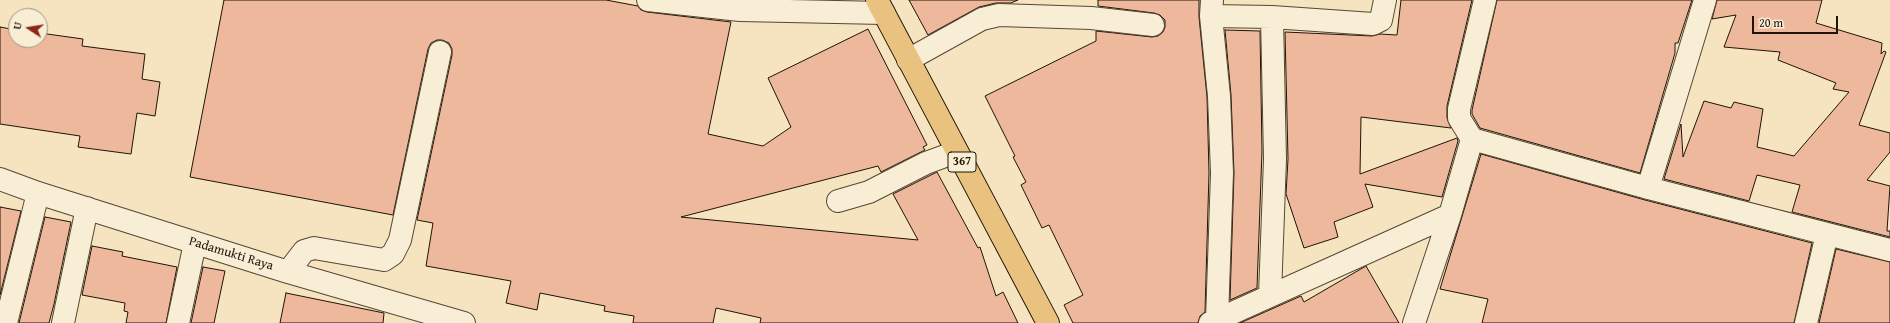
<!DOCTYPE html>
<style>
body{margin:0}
#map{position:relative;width:1890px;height:323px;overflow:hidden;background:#f5e4bf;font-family:"Gentium Book Plus",serif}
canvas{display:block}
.north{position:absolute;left:8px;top:8px;width:40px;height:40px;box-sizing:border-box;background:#f8edd5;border:1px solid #a29683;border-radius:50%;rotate:282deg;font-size:11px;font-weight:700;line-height:16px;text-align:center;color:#201307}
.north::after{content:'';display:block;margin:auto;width:14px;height:18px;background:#8f2418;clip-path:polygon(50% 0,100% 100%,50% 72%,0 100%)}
.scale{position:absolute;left:1752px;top:16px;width:86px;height:18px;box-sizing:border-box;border:2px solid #201307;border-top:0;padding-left:5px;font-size:12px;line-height:14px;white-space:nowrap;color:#201307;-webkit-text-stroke:3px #f8edd5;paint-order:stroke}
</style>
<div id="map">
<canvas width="1890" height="323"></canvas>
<div class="north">U</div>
<div class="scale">20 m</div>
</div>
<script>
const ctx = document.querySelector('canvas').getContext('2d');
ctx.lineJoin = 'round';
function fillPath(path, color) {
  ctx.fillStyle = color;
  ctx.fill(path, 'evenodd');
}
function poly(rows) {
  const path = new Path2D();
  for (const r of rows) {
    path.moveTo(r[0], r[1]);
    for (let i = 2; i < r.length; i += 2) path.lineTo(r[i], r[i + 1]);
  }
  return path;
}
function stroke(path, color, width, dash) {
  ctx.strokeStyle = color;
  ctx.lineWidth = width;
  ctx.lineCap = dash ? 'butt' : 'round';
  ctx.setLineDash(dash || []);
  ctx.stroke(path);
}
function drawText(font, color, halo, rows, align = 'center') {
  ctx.font = font + ' "Gentium Book Plus",serif';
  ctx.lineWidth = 4;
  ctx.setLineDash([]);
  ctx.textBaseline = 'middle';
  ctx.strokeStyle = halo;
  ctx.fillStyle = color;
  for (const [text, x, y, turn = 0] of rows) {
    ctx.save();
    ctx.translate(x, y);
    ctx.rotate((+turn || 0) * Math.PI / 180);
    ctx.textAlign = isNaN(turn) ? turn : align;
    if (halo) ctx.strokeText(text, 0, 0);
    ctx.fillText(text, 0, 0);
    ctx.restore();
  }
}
const building = poly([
 [224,0,606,0,638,6,641,10,647,12,731,22,708,134,763,146,791,127,768,78,868,29,927,145,923,147,925,150,881,172,878,166,681,217,918,240,893,194,937,172,978,248,980,247,996,296,1003,292,1018,323,760,323,761,318,716,308,713,323,633,323,634,316,604,311,605,306,540,293,537,310,506,303,511,281,426,266,433,223,417,220,452,55,452,49,449,43,442,40,437,40,431,43,428,49,393,215,190,177,224,0],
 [909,0,1018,0,1011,3,996,3,979,7,928,35,909,0],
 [1098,0,1199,0,1199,17,1207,97,1209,173,1205,312,1200,316,1198,323,1073,323,1064,305,1083,295,1049,225,1042,228,1021,185,1026,182,1013,157,1015,156,985,96,1096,41,1096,31,1152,37,1158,36,1163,32,1165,27,1165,20,1160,15,1154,13,1098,6,1098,0],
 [1401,0,1472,0,1447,106,1447,118,1451,128,1361,117,1360,174,1457,138,1458,141,1442,197,1365,184,1373,207,1334,222,1338,237,1304,248,1286,194,1288,159,1285,32,1372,36,1380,34,1397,35,1401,0],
 [1497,0,1692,0,1678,43,1675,43,1675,53,1640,173,1480,128,1472,114,1472,110,1497,0],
 [1717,0,1822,0,1816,23,1882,43,1881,54,1884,51,1886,52,1859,125,1890,133,1890,152,1867,180,1890,186,1887,231,1890,231,1890,237,1792,212,1800,185,1757,175,1749,201,1664,179,1681,124,1683,157,1704,101,1731,108,1734,102,1763,109,1757,147,1794,156,1849,92,1833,89,1836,83,1778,60,1780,52,1724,47,1736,15,1712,19,1717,0],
 [0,27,16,30,16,40,40,40,40,33,83,39,82,46,145,54,142,79,160,82,155,116,137,113,131,154,78,147,80,136,0,124,0,27],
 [1225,30,1260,31,1262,151,1257,288,1230,300,1234,173,1231,95,1225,30],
 [1481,154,1645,200,1812,243,1794,323,1482,323,1488,299,1440,289,1481,154],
 [0,207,21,211,0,295,0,207],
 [45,217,71,222,54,304,49,323,19,323,45,217],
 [92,246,123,252,122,256,177,267,166,323,126,323,128,312,124,311,125,303,82,295,92,246],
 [1836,249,1890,262,1890,323,1819,323,1836,249],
 [1366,266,1399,323,1240,323,1301,296,1304,302,1366,266],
 [203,267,225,271,214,323,191,323,203,267],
 [286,293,384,313,383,323,280,323,286,293]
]);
fillPath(building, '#edb89b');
stroke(building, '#201307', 1);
const minor = poly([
 [648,0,740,10,884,13],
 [1212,0,1211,16,1219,96,1222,173,1217,320],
 [1211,16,1272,17,1373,24,1381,20,1385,0],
 [908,60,982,19,999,15,1091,18,1153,25],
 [1472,139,1459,118,1459,109,1485,0],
 [0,179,38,193,288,272,464,323],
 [1648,188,1705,0],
 [838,201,869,192,926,163,956,152],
 [288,272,304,251,314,248,384,260,393,254,400,240,440,52],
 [1270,295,1275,159,1272,17],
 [6,323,38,193],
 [63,323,87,208],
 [178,323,195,243],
 [1210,323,1450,215],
 [1414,323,1450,215,1472,139,1648,188,1890,250],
 [1806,323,1827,234]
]);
const major = poly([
 [877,0,1048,323]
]);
stroke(minor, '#554735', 24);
stroke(major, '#201307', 24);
stroke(minor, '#f8edd5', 22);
stroke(major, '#eac280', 22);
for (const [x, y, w] of [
 [962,162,28]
]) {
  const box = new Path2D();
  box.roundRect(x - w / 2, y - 10, w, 20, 3);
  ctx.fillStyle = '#f8edd5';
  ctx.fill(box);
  stroke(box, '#201307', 1);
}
drawText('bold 12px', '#201307', null, [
 ["367",962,162]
]);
drawText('13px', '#201307', '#f8edd5', [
 ["Padamukti Raya",231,254,17]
]);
</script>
